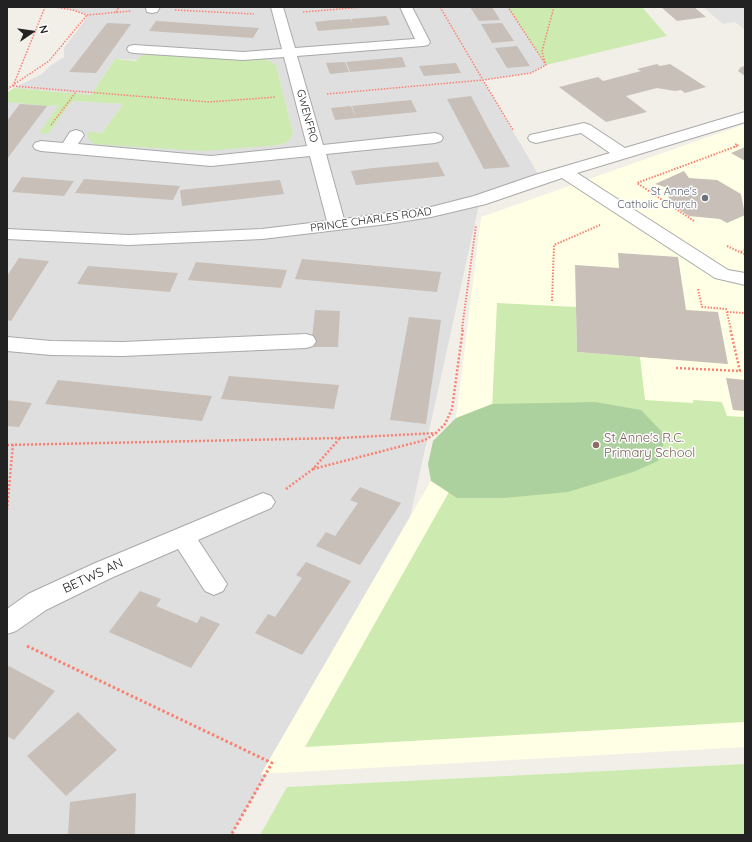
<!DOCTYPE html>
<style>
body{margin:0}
#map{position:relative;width:752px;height:842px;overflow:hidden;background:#f2efe9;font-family:Quicksand,sans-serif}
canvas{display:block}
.frame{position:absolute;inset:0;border:8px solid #222;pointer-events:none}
.north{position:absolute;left:12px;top:12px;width:40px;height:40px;-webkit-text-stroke:3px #fff;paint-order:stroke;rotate:77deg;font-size:11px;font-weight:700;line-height:16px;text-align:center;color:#222}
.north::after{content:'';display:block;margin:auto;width:14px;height:18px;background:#222;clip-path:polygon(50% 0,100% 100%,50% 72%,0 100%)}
</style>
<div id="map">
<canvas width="752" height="842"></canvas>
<div class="frame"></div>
<div class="north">N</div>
</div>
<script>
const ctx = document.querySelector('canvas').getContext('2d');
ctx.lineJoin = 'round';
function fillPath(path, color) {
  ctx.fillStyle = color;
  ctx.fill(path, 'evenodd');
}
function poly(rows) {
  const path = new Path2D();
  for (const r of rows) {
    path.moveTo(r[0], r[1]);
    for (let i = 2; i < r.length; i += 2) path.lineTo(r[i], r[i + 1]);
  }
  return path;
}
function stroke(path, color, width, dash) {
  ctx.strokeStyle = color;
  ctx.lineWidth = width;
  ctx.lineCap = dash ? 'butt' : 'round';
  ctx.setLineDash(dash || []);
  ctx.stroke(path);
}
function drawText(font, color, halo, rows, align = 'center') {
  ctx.font = font + ' Quicksand,sans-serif';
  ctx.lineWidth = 3;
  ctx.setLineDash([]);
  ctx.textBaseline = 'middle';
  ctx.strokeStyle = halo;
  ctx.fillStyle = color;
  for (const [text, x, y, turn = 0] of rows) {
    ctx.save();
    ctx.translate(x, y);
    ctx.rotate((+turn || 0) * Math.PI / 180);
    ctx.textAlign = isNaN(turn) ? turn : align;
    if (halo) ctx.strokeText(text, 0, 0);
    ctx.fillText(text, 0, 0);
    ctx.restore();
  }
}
fillPath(poly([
 [62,7,508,7,546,65,531,73,483,80,541,179,480,200,405,540,231,835,7,835,7,101,72,101,123,104,102,133,88,135,291,138,293,133,276,65,115,59,91,95,14,88,42,74,50,66,64,57,64,48,88,16,87,14]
]), '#e0dfdf');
fillPath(poly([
 [745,124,745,747,261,774,440,465,453,430,457,411,481,217]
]), '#ffffe5');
fillPath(poly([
 [508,7,642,7,667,36,546,65],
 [153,53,264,58,276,65,293,133,291,138,287,142,280,145,203,151,94,144,89,140,87,132,102,133,123,104,72,101,48,134,39,133,59,105,47,106,7,102,7,93,14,88,91,95,115,59,136,61,140,56],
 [497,303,576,307,577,352,640,357,645,400,693,403,693,400,722,402,727,416,745,417,745,722,305,747,449,492,492,410],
 [745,764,745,835,260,835,287,787]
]), '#cdebb0');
fillPath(poly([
 [595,402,641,410,666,436,658,461,633,472,568,492,504,498,457,498,431,481,428,464,433,441,456,418,492,404]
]), '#add19e');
fillPath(poly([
 [703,7,745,7,745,30,735,22,723,24]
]), '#e2e2e2');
fillPath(poly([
 [470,7,492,7,500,20,479,21],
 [661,7,694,7,706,17,677,21],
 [386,16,390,25,318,31,315,22,333,20,335,26,333,20,350,19,353,24,351,19],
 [156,21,259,28,253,38,149,31],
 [107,23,131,24,96,73,69,72],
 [502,23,514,41,492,43,481,24],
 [517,46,530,66,507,68,495,48],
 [402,57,406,67,350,72,346,62],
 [345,62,349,72,330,74,326,63],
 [456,63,461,73,424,76,419,66],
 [657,64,660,66,670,64,706,87,685,93,681,90,675,91,657,88,626,96,647,112,606,122,559,87,598,77,603,81,641,71,637,69],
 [745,66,745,76,738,71,741,67],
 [471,96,489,130,510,167,484,169,447,99],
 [411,100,417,112,356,118,352,106],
 [20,104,47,106,7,159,7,121],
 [351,106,356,118,335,120,331,108],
 [745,147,745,161,731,153],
 [438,162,445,176,356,185,351,171,373,168,377,180,373,168,395,166,399,177,395,166],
 [684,171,689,178,717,180,741,194,745,215,727,223,720,219,689,216,669,203,668,188,655,184],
 [22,177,74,181,64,196,12,192],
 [84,179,180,186,173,200,75,193],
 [280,180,284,194,182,206,180,190],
 [618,253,678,257,686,310,718,312,728,364,577,352,575,265,619,268],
 [19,258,49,261,11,321,7,320,7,276],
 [302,259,441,272,437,292,295,279],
 [196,262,287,270,281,288,188,280],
 [88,266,178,273,170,292,77,284],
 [315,310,340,311,338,347,311,347],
 [409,317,441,320,426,424,390,420],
 [229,376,339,385,334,409,221,399],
 [726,378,745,380,745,411,733,410],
 [58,380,212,396,202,421,45,404],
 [7,400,32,403,19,427,7,426],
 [360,487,401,503,360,565,316,546,326,532,335,536,358,503,350,500],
 [306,562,351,581,302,655,255,633,268,614,275,617,302,578,296,575],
 [140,591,161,599,156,606,197,623,201,616,220,624,191,668,109,632],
 [9,666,55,691,14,740,7,736,7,668],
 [78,712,117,750,66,796,27,756],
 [136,793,135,835,68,835,70,802]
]), '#c7bfb8');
const minor = poly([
 [147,7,160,7,157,12,152,13,147,12,146,9,147,7],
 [271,7,283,7,295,48,415,39,400,7,412,7,430,42,428,45,423,46,297,56,323,145,435,133,441,135,443,138,441,141,435,143,326,154,344,219,431,207,474,196,535,175,610,153,581,133,536,143,530,141,528,138,530,135,584,123,590,125,625,148,745,112,745,122,577,173,728,270,745,273,745,285,715,278,562,178,486,204,431,217,387,224,262,239,129,245,7,239,7,229,129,235,262,229,327,221,310,156,211,166,41,151,35,149,33,146,35,143,41,141,63,143,70,132,76,130,82,132,84,135,78,144,211,156,307,146,284,57,243,60,134,53,129,52,127,49,129,46,134,45,243,52,282,49,271,7],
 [306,334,313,336,316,341,313,346,306,348,123,356,51,355,7,351,7,337,51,341,123,342,306,334],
 [263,493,271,496,275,502,271,508,198,540,227,584,223,591,214,595,205,591,178,549,111,578,46,610,16,631,7,634,7,609,28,594,93,564,263,493]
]);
stroke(minor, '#a9a9a9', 2);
stroke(poly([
 [55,7,73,10,87,15,131,11],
 [440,7,483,80,531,73,546,65,508,7],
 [175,10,254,14],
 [116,12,119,7],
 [303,12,364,7],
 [545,63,542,51,554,7],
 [13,86,209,102,276,97],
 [13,86,45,7],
 [7,89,49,61,87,15],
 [327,94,483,80,513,130],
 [51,125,76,92],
 [734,147,738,145,735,144]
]), '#fa8072', 1.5, [1.5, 1.5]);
stroke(poly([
 [694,221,637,183,737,146],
 [727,246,744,254],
 [741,252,745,250],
 [698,289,702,307,726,309,731,329],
 [552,301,554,245,600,225],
 [727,312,745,313],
 [462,329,476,225]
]), '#fa8072', 2, [1.5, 1.5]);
stroke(poly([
 [676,368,740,371,730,328],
 [7,445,340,438,436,433],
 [313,469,425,440,436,433,445,424,452,409,463,328],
 [286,489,313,469,340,438],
 [7,510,13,444]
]), '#fa8072', 2.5, [2, 2]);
stroke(poly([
 [27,646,272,763,231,835]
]), '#fa8072', 3, [2.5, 2.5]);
fillPath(minor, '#fff');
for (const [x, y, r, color] of [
 [705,198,4,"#6b7280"],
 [596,445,4,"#8d6e63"]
]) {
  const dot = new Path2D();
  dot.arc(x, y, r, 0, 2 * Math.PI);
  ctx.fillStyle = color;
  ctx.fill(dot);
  stroke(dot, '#fff', 1.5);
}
drawText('11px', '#222', '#fff', [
 ["GWENFRO",307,116,75],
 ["PRINCE CHARLES ROAD",371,220,-8]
]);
drawText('11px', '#5b616d', '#fff', [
 ["St Anne's",697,192],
 ["Catholic Church",697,205]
], 'right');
drawText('13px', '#785e54', '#fff', [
 ["St Anne's R.C.",604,438],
 ["Primary School",604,453]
], 'left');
drawText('13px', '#222', '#fff', [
 ["BETWS AN",93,576,-25]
]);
</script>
